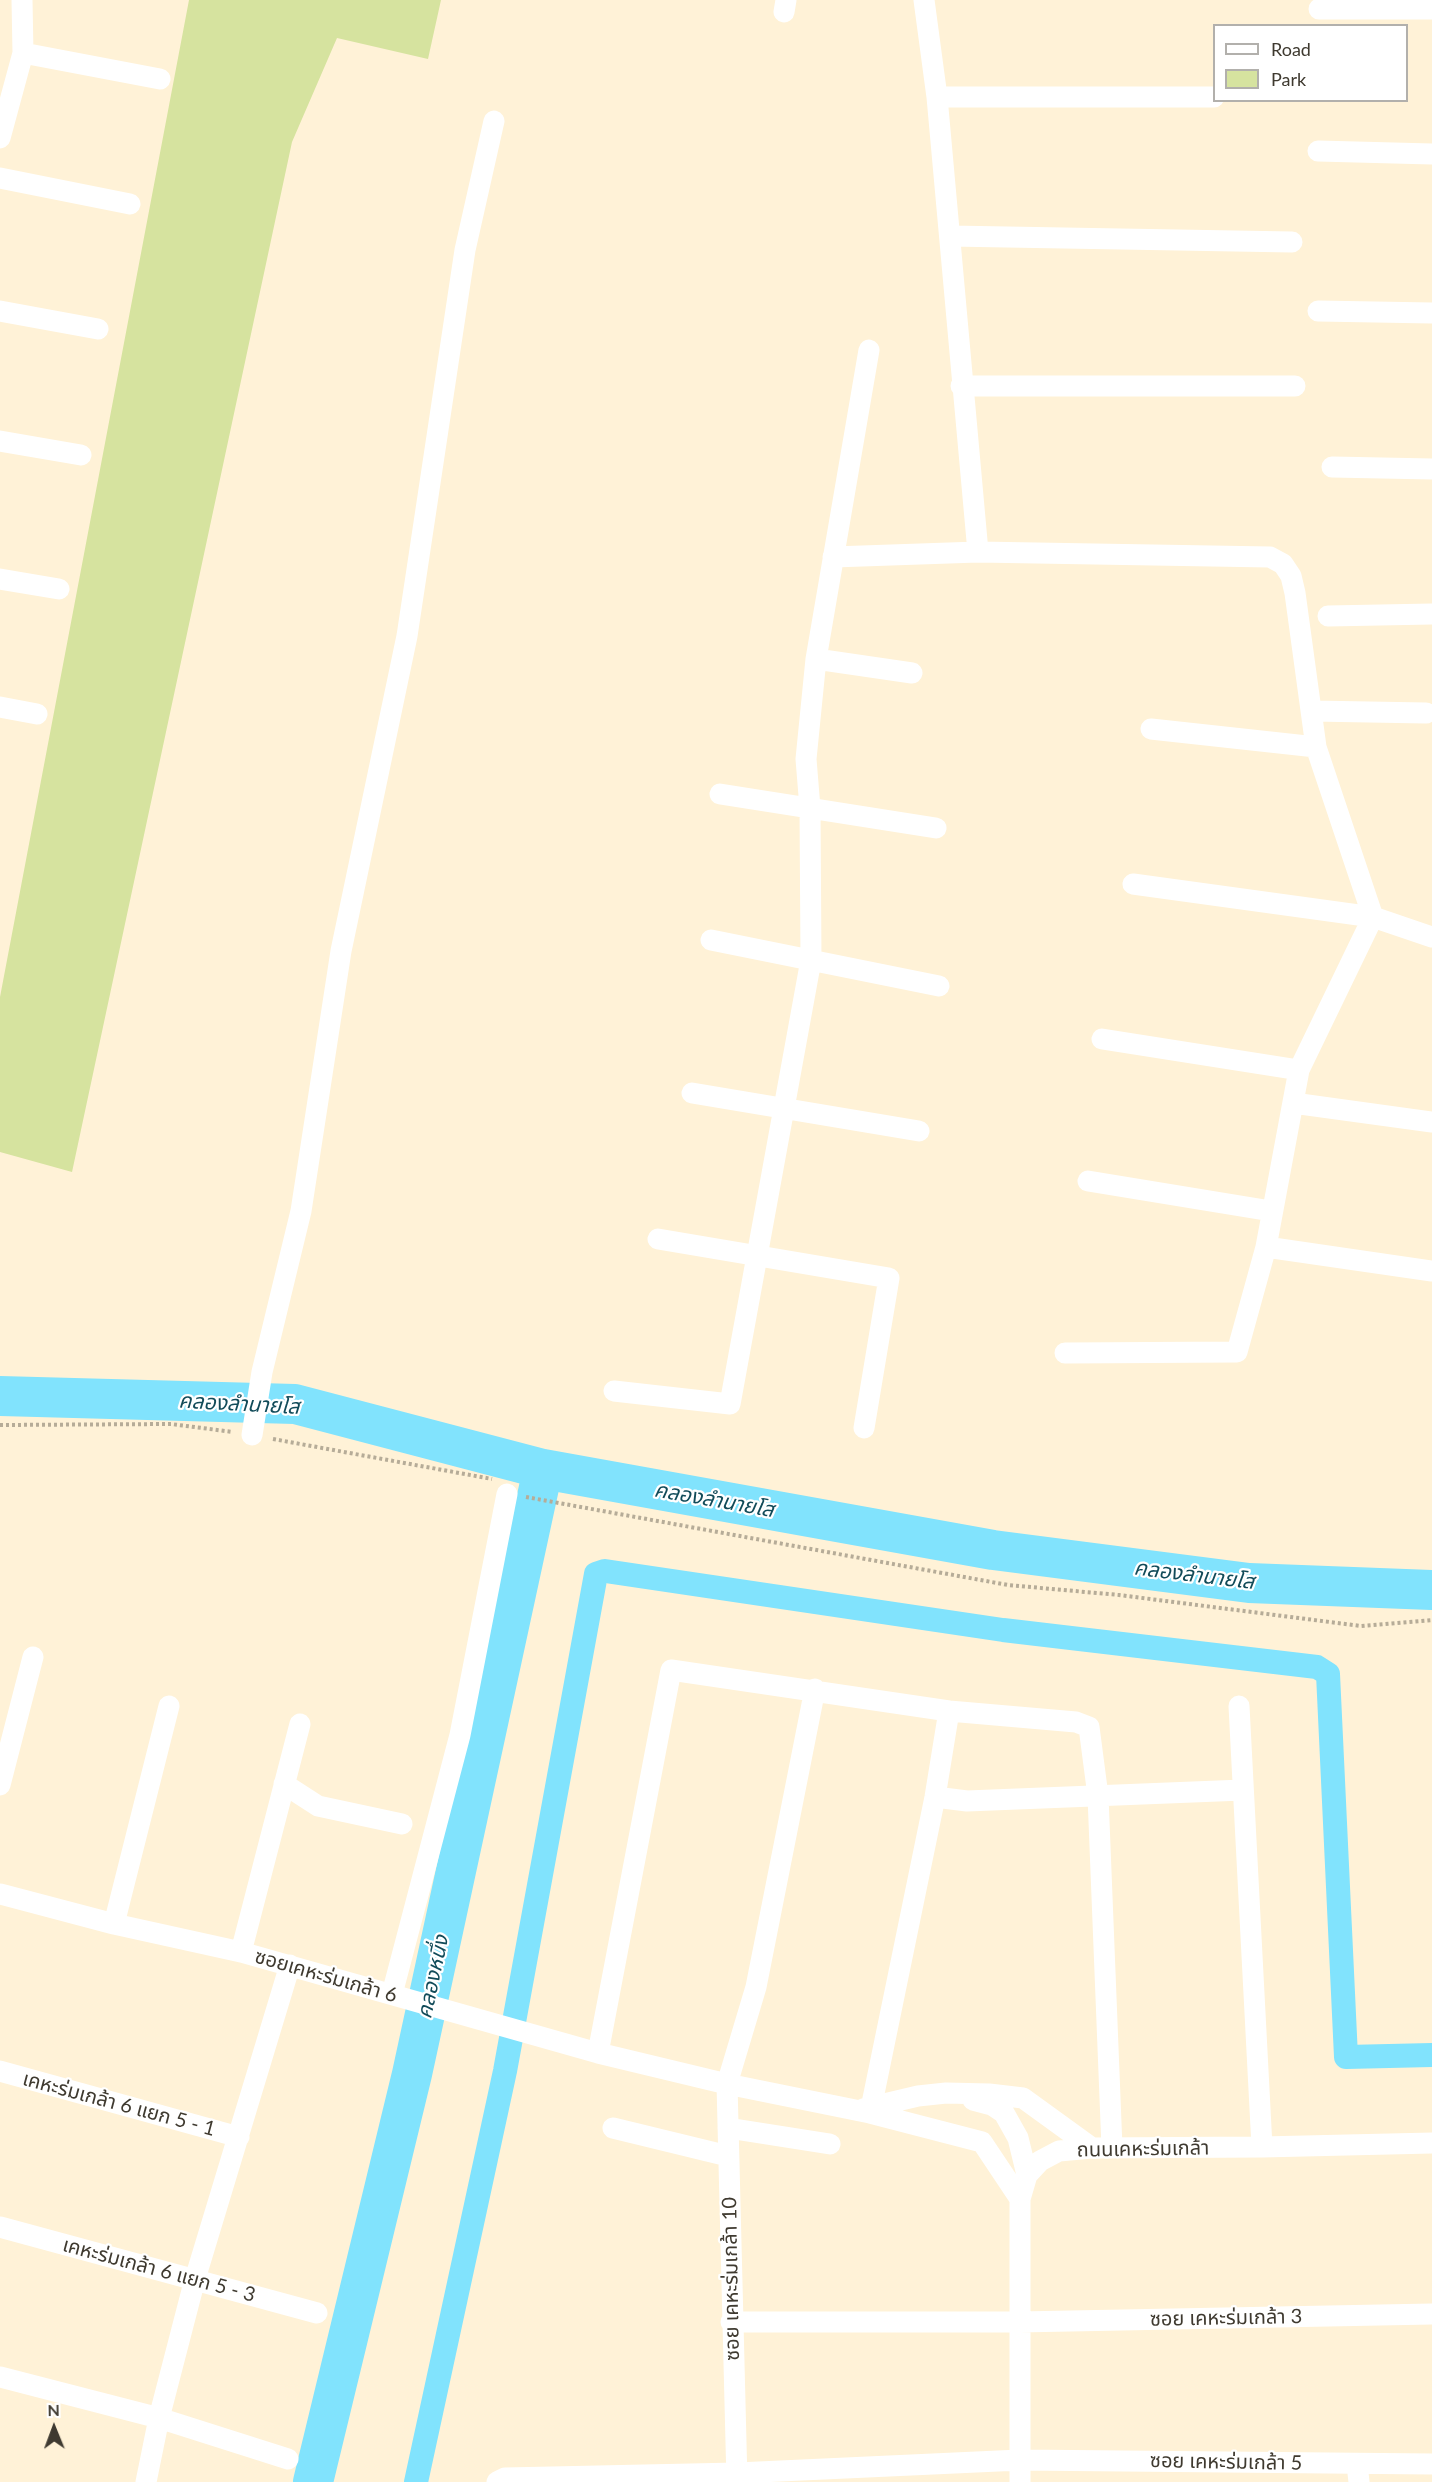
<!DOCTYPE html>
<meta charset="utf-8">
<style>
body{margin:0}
#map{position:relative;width:1432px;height:2482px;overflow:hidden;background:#fff2d7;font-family:Lato,sans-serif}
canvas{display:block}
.legend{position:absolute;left:1213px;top:24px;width:195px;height:78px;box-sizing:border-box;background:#fff;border:2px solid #b2b0ac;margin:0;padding:8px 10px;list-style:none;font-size:18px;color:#3f3a30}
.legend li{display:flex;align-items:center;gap:12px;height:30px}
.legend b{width:30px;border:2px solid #b2b0ac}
.north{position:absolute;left:24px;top:2398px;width:60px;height:60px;-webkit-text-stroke:4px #fff;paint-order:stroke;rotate:359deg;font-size:16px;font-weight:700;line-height:24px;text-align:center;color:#3f3a30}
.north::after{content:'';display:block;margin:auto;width:21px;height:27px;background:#3f3a30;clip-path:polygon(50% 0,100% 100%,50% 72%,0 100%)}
</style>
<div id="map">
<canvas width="1432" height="2482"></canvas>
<ul class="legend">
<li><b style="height:8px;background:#fff"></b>Road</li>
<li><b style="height:16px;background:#d6e39f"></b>Park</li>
</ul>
<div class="north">N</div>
</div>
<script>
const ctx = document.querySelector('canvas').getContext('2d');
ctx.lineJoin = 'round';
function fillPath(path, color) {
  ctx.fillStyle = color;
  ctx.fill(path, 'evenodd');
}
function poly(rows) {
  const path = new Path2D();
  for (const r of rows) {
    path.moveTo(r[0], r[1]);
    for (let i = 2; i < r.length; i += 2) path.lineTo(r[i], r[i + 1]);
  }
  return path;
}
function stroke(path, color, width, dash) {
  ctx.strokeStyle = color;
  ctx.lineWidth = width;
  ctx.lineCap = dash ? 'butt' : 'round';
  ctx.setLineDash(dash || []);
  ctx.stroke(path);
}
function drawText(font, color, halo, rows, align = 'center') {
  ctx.font = font + ' Lato,"Noto Sans Thai",sans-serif';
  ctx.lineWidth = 4.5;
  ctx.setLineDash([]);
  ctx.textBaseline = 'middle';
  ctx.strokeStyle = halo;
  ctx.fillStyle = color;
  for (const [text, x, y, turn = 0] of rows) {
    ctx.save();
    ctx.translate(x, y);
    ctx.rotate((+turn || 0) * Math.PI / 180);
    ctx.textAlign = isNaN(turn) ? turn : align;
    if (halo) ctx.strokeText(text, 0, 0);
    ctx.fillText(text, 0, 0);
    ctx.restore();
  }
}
fillPath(poly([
 [189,0,441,0,428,59,337,38,292,142,72,1172,0,1152,0,997]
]), '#d6e39f');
stroke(poly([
 [416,2482,505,2071,596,1574,605,1571,1003,1630,1317,1667,1328,1674,1346,2057,1432,2055]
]), '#81e3fd', 24);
stroke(poly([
 [0,1396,295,1404,543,1469,993,1550,1249,1583,1432,1590],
 [313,2482,412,2074,543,1469]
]), '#81e3fd', 40);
stroke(poly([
 [0,1425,171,1424,233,1432],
 [273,1439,492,1479],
 [526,1497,1008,1585,1119,1595,1361,1626,1432,1620]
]), '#b6ac98', 4, [3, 3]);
stroke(poly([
 [924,0,937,97,978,552,1270,557,1283,564,1291,576,1295,593,1316,747,1373,917,1432,937],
 [1319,9,1432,9],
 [784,12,786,0],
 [23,53,160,79],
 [937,97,1214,97],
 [0,138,23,53,22,0],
 [1318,151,1432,154],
 [0,178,130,204],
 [950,236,1292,242],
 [0,311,98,329],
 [1318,311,1432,313],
 [961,386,1295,386],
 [0,441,81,455],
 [1332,467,1432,469],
 [833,557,978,552],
 [0,579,59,589],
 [1328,616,1432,614],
 [816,659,912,673],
 [0,707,37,714],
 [1312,711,1426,713],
 [1151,729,1316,747],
 [720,794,936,828],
 [711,940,939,986],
 [1102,1039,1299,1070],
 [692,1093,919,1131],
 [1293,1103,1432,1122],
 [1088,1181,1271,1211],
 [658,1239,889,1278,864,1428],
 [1266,1247,1432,1271],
 [1065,1353,1237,1352,1266,1247,1299,1070,1373,917,1133,884],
 [614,1391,730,1404,811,960,810,808,806,759,816,659,869,350],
 [252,1435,262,1372,301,1211,341,951,407,636,465,250,494,121],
 [1239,1706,1262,2147],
 [949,1711,1076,1722,1089,1727,1098,1796,1112,2148],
 [284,1784,318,1806,402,1824],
 [0,1785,33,1657],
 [935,1797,967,1801,1243,1790],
 [0,1894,114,1924,241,1952,598,2053,727,2084,870,2113,982,2142,1020,2199],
 [114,1924,169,1706],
 [241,1952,300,1724],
 [392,1994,460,1735,507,1494],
 [598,2053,671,1670,949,1711,935,1797,870,2113],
 [0,2071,239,2137],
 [973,2100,992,2105,1004,2113,1018,2138,1027,2175],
 [863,2109,918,2096,946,2093,989,2094,1023,2098,1092,2148],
 [613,2128,728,2156],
 [728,2128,830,2144],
 [0,2227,317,2313],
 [731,2322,1019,2322,1432,2314],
 [0,2377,159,2418,288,2459],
 [1357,2464,1359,2482],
 [146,2482,159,2418,195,2279,290,1965],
 [497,2482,505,2478,737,2473,1020,2460,1432,2464],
 [737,2482,727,2084,756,1987,815,1689],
 [1020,2482,1020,2199,1027,2175,1040,2161,1059,2151,1092,2148,1262,2147,1432,2143]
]), '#fff', 21);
drawText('20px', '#3f3a30', '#fff', [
 ["ซอยเคหะร่มเกล้า 6",326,1976,16],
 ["เคหะร่มเกล้า 6 แยก 5 - 1",119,2104,15],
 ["ถนนเคหะร่มเกล้า",1143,2149,-1],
 ["เคหะร่มเกล้า 6 แยก 5 - 3",159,2270,15],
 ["ซอย เคหะร่มเกล้า 10",731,2279,-91],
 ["ซอย เคหะร่มเกล้า 3",1226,2318,-1],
 ["ซอย เคหะร่มเกล้า 5",1226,2462,1]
]);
drawText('italic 21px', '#114b59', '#fff', [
 ["คลองลำนายโส",239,1404,3],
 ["คลองลำนายโส",714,1500,10],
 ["คลองลำนายโส",1194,1575,7],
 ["คลองหนึ่ง",433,1977,-78]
]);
</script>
